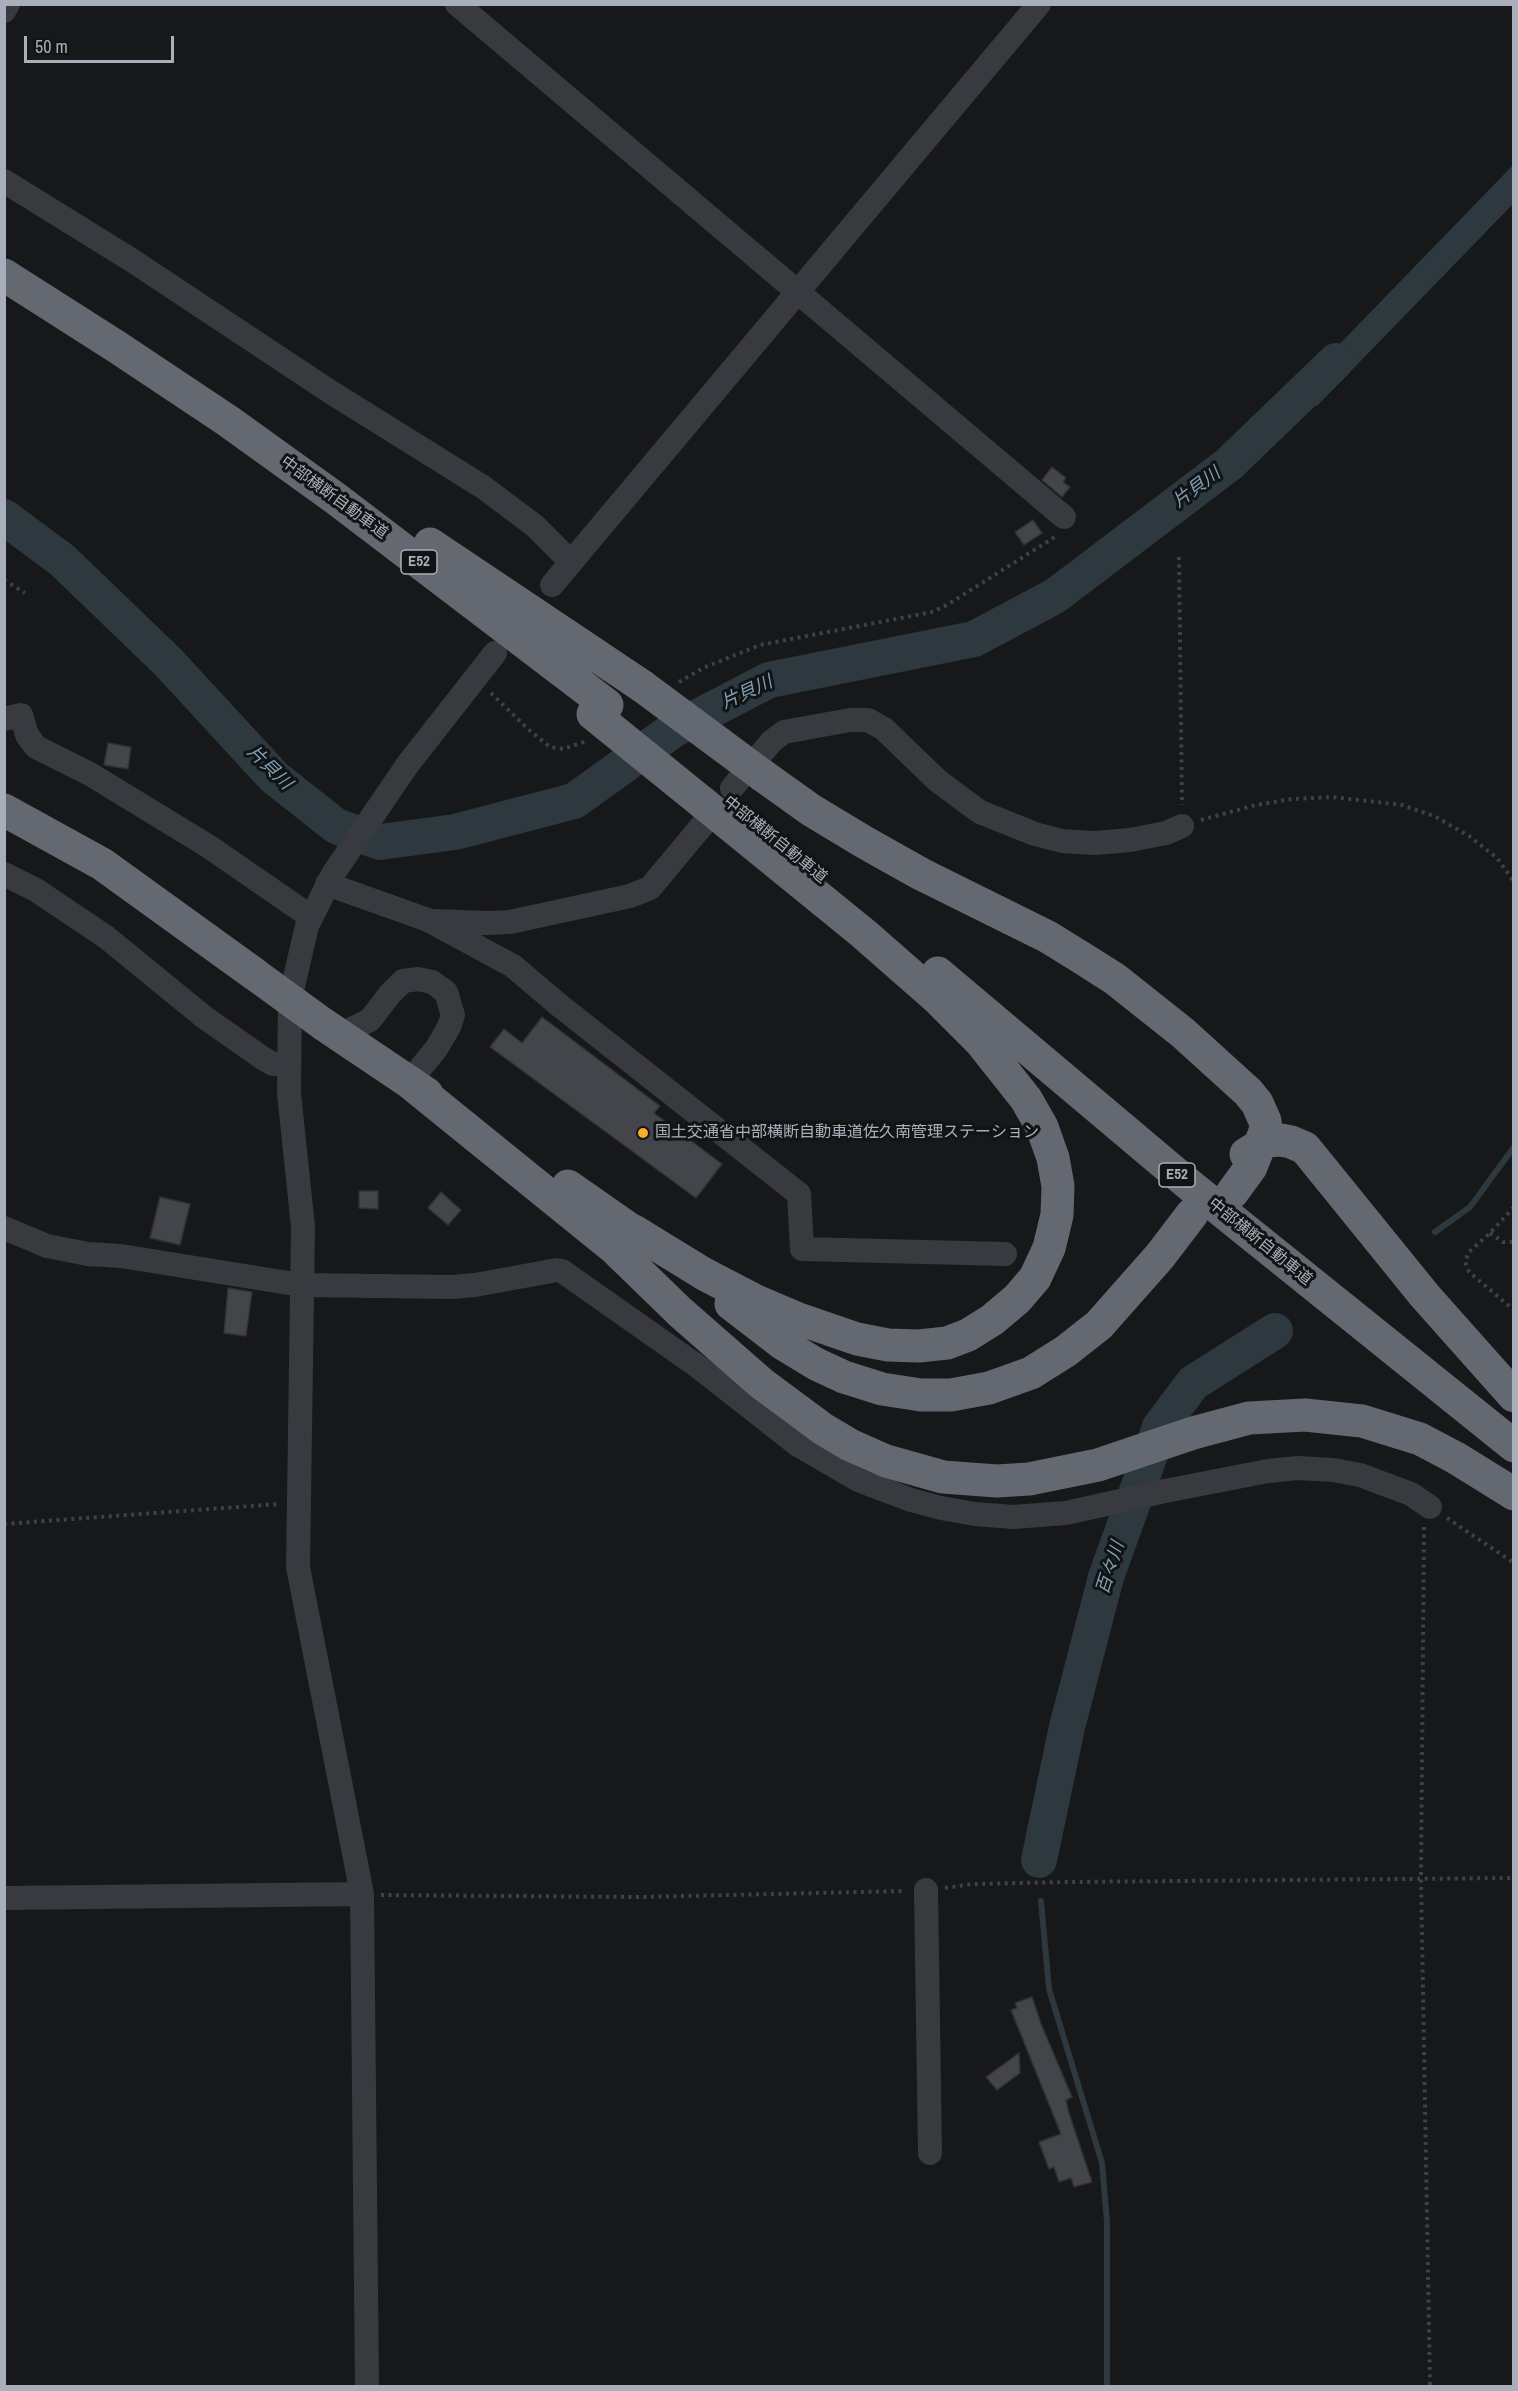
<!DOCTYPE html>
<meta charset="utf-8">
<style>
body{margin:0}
#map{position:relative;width:1518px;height:2391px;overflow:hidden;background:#17181a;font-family:"Archivo Narrow",sans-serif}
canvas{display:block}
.frame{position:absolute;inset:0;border:6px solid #a9afba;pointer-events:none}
.scale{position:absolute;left:24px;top:36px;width:150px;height:27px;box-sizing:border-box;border:3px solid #a9afba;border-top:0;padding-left:8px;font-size:18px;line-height:21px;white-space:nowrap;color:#a9afba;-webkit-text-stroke:4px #121315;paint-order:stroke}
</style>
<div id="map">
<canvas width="1518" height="2391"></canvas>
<div class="frame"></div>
<div class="scale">50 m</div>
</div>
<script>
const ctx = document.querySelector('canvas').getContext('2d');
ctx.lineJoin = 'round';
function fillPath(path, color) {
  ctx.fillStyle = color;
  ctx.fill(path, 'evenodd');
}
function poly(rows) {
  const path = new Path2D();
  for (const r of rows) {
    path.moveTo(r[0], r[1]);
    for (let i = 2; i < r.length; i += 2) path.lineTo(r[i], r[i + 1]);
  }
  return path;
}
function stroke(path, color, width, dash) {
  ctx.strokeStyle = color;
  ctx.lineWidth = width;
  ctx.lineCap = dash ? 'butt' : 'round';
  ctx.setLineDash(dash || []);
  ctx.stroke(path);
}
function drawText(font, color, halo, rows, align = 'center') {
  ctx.font = font + ' "Archivo Narrow","Noto Sans JP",sans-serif';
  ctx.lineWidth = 6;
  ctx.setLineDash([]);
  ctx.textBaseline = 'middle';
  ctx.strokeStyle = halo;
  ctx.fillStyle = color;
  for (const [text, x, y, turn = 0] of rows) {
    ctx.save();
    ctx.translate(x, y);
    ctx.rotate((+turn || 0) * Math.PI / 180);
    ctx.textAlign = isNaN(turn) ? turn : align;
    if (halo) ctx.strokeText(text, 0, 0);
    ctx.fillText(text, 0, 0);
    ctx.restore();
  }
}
fillPath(poly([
 [1513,165,1513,204,1317,406,1296,389]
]), '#2d383f');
stroke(poly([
 [1435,1232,1470,1207,1514,1147],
 [1041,1901,1049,1989,1102,2163,1107,2222,1107,2386]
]), '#2d383f', 6);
stroke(poly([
 [4,517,62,560,168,662,274,777,336,826,380,842,455,832,574,801,673,730,769,680,974,639,1055,596,1229,464,1336,361],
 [1039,1860,1067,1727,1106,1577,1160,1427,1193,1383,1275,1331]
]), '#2d383f', 36);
const building = poly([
 [1052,467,1066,478,1063,482,1070,487,1062,497,1042,480,1052,467],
 [1033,520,1042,533,1024,545,1015,532,1033,520],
 [108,743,131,747,128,769,104,765,108,743],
 [542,1017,660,1106,654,1113,722,1164,696,1198,490,1047,504,1029,522,1043,542,1017],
 [359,1191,378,1191,378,1209,359,1208,359,1191],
 [441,1192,461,1210,448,1225,428,1208,441,1192],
 [160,1197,190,1204,180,1245,150,1238,160,1197],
 [228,1288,252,1292,246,1336,224,1333,228,1288],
 [1032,1997,1041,2024,1072,2097,1066,2100,1068,2110,1092,2182,1074,2187,1071,2178,1059,2182,1054,2167,1049,2169,1039,2142,1061,2134,1011,2010,1017,2008,1015,2003,1032,1997],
 [1019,2053,1020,2073,997,2090,986,2077,1019,2053]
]);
fillPath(building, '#43454a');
stroke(building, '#313236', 1.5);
stroke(poly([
 [1179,557,1182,805],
 [4,580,25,593],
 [679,682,703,668,760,645,932,612,947,605,1058,535],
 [491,693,529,730,550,747,563,749,587,741],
 [1201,820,1256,805,1292,799,1332,797,1402,805,1436,817,1469,836,1497,858,1514,882],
 [1514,1207,1490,1233,1469,1252,1465,1262,1469,1272,1514,1310],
 [1490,1233,1503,1242,1514,1242],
 [1447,1518,1514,1563],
 [4,1524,279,1504],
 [1424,1527,1421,1879,1430,2386],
 [945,1888,973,1884,1066,1882,1514,1878],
 [381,1895,642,1897,905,1891]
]), '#3e4146', 4, [3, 4.5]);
stroke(poly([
 [457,4,1064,517],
 [4,11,8,4],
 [4,181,133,261,329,391,483,487,535,526,571,562],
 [552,585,1039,4],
 [4,719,21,715,27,735,36,747,90,774,208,846,311,917],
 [732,788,772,741,784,732,850,720,868,720,884,729,938,781,980,812,1035,834,1062,841,1095,843,1130,840,1166,833,1182,826],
 [4,874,36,890,106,937,204,1017,264,1059,273,1064,287,1064],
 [327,884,428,920,513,966,559,1005,799,1194,802,1249,1005,1254],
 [434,921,486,923,510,922,630,896,650,888,705,822],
 [341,1034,370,1020,390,994,403,981,418,979,432,982,446,992,453,1015,449,1027,436,1049,409,1082],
 [4,1228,47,1246,88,1254,121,1256,301,1285,452,1287,475,1285,557,1270,562,1271,700,1368,798,1445,858,1480,911,1500,941,1508,975,1514,1013,1517,1066,1513,1165,1491,1268,1471,1298,1468,1333,1470,1360,1475,1411,1494,1430,1507],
 [926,1890,930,2153],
 [4,1898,362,1894],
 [367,2386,362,1894,298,1567,303,1227,289,1093,290,999,307,926,333,874,408,764,495,653]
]), '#383a3f', 24);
stroke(poly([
 [4,275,117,347,228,421,335,498,607,705],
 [430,544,642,686],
 [762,775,811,810,864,842,921,874,1048,937,1082,958,1115,979,1183,1033,1248,1092,1257,1103,1265,1121,1266,1129,1251,1167,1232,1193],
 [4,810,102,864,253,973],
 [938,973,1192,1187,1514,1446],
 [323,1024,427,1094],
 [409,1082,614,1248,680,1312,761,1383,823,1429,850,1445,886,1461,943,1477,997,1481,1029,1479,1098,1465,1193,1433,1249,1418,1305,1415,1362,1421,1420,1439,1456,1458,1514,1494],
 [1246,1154,1267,1141,1281,1140,1291,1142,1305,1148,1425,1296,1514,1396],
 [568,1186,651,1244],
 [634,1231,704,1274,756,1301,796,1318,857,1339,888,1345,919,1346,947,1343,968,1335,992,1320,1017,1299,1035,1278,1049,1248,1057,1215,1058,1186,1053,1158,1042,1127,1026,1099,980,1041,937,998,864,934,703,803],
 [731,1304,783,1344,816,1364,844,1377,882,1389,921,1395,951,1395,989,1388,1031,1373,1066,1351,1099,1325,1160,1256,1192,1214]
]), '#646870', 33);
stroke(poly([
 [642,686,762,775],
 [593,714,703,803],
 [253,973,323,1024]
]), '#646870', 33);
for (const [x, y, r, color] of [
 [643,1133,6,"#fcab2e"]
]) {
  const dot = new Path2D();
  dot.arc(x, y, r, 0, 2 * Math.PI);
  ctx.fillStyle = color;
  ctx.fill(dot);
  stroke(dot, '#121315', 2);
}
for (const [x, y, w] of [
 [419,562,36],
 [1177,1175,36]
]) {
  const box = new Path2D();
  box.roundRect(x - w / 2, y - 12, w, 24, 4.5);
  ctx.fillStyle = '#121315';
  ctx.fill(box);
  stroke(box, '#a9afba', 1.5);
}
drawText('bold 15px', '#a9afba', null, [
 ["E52",419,562],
 ["E52",1177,1175]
]);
drawText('16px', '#a9afba', '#121315', [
 ["中部横断自動車道",334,498,36],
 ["中部横断自動車道",775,840,39],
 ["中部横断自動車道",1260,1242,39]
]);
drawText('16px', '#a9afba', '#121315', [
 ["国土交通省中部横断自動車道佐久南管理ステーション",655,1133]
], 'left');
drawText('italic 18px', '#7ea0b7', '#121315', [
 ["片貝川",1197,488,-37],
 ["片貝川",747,693,-25],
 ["片貝川",269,768,44],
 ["百々川",1111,1568,-72]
]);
</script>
